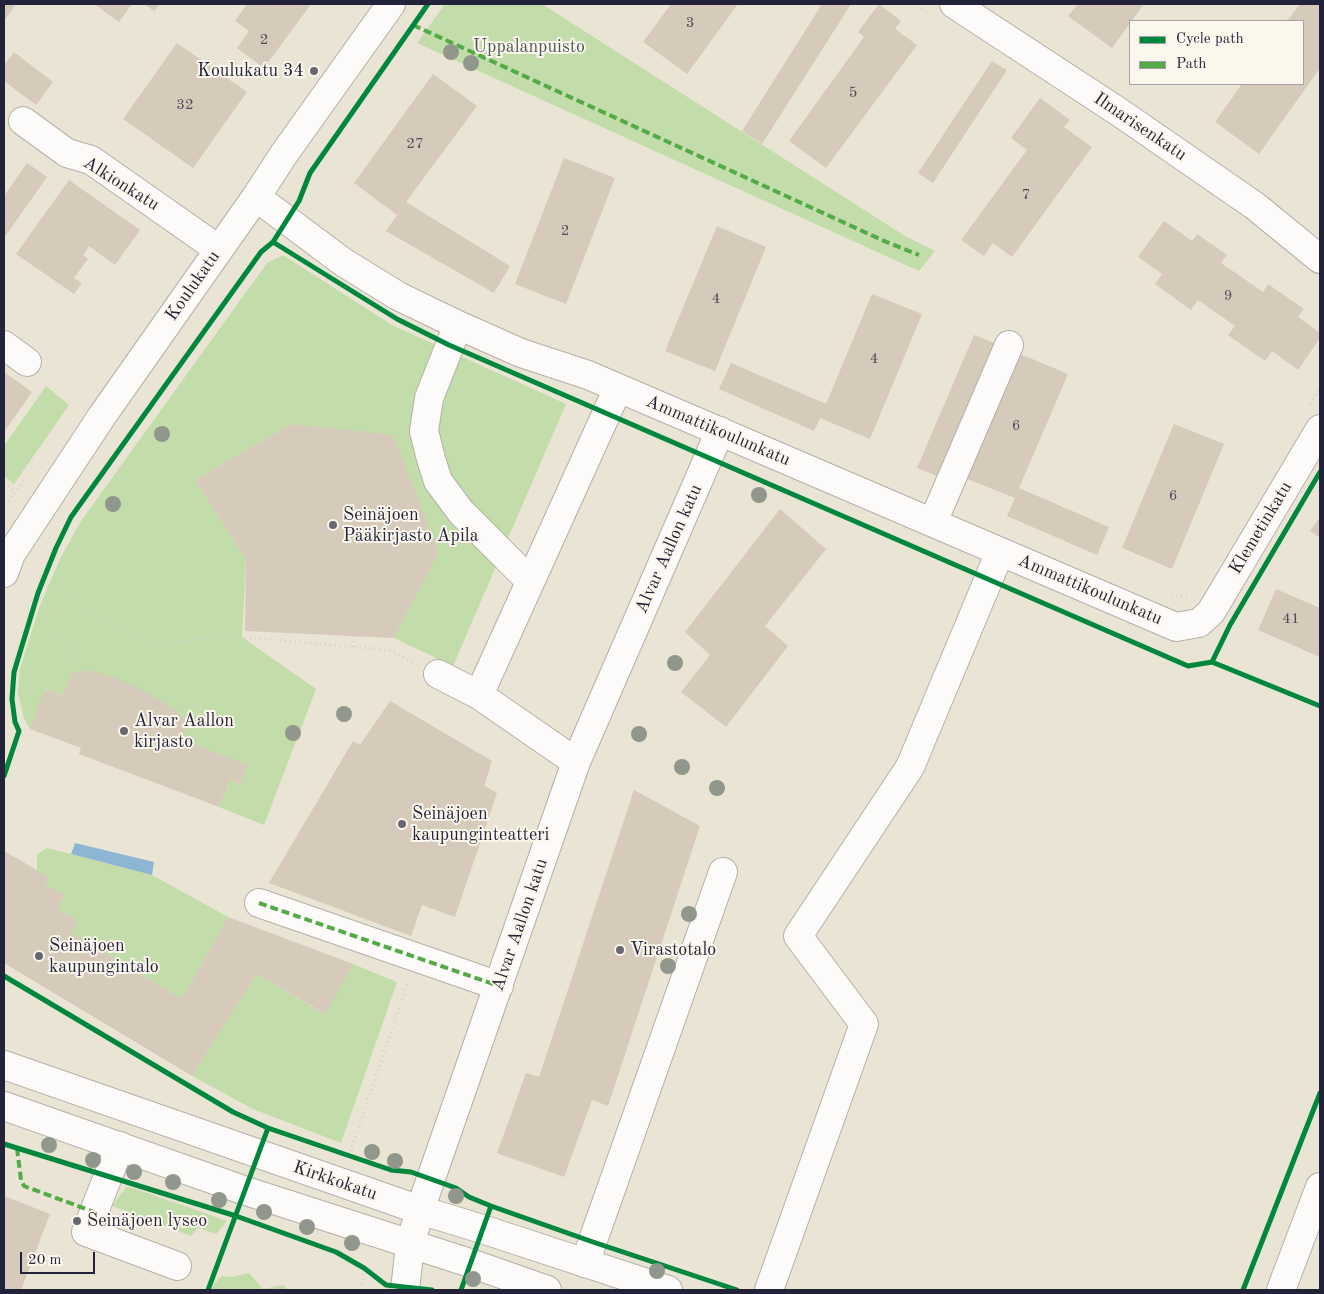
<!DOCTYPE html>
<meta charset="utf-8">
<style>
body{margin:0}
#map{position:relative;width:1324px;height:1294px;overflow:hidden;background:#eae4d4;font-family:"Old Standard TT",serif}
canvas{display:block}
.frame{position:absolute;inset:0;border:5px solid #22223b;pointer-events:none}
.legend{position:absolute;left:1129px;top:20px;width:175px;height:65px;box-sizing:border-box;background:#fbf7ec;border:1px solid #a4a2a5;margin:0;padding:6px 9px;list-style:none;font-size:15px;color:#22223b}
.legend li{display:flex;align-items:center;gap:10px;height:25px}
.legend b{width:25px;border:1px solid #a4a2a5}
.scale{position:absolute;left:20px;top:1252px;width:75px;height:22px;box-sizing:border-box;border:2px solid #22223b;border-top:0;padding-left:6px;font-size:15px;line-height:18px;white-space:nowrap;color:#22223b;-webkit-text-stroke:4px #fbf7ec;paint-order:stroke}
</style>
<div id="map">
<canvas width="1324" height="1294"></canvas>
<div class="frame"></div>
<ul class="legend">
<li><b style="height:6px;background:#00873e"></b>Cycle path</li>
<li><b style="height:6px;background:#53aa46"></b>Path</li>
</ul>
<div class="scale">20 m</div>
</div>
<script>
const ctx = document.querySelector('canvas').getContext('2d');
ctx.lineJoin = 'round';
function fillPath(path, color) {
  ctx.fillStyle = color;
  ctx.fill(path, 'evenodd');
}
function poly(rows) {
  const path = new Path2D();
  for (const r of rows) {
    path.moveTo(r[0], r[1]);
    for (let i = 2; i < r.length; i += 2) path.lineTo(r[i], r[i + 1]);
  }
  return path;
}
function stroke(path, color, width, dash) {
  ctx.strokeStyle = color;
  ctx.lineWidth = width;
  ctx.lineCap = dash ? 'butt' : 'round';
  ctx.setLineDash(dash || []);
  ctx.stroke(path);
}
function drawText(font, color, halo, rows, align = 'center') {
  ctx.font = font + ' "Old Standard TT",serif';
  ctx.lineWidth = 4;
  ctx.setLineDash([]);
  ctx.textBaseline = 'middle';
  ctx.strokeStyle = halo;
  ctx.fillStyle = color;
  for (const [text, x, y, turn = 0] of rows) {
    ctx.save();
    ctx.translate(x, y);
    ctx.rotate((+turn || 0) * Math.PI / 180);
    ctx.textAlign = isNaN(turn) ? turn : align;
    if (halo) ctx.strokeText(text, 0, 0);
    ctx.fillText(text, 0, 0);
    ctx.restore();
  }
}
fillPath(poly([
 [445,4,542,4,905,236,935,251,919,271,417,43],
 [283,255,392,325,566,404,453,666,394,638,439,552,393,436,292,424,195,480,246,559,242,637,316,689,264,825,219,807,230,780,240,784,247,765,182,740,189,722,170,707,91,671,72,672,62,696,46,689,30,729,24,718,18,694,20,669,40,605,61,557,81,521,267,263],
 [46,386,69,405,14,484,4,476,4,446],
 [47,848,152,875,228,917,182,999,71,933,57,908,65,896,45,884,49,877,37,871,37,854],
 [353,964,397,982,341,1143,253,1109,192,1076,257,974,324,1014],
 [127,1186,205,1213,227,1221,216,1234,198,1228,191,1236,112,1206],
 [249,1273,263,1289,283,1285,288,1290,211,1290,215,1283,222,1276,232,1277]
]), '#c2ddaa');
fillPath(poly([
 [75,843,154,862,152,875,71,854]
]), '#8db6d5');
fillPath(poly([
 [4,4,16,4,4,21],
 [94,4,132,4,119,22],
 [144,4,160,4,154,11],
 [247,4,311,4,264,68,237,48,249,31,235,21],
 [671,4,738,4,687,74,643,42],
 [822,4,851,4,762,144,742,131],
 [879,4,901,21,895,29,917,45,826,168,789,141,864,37,858,32],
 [1078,4,1144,4,1112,48,1068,16],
 [1300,4,1320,4,1320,68,1259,154,1215,122,1242,84,1303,84,1303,21,1287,21],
 [177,43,247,92,193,168,123,119],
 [14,52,53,82,36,105,4,81,4,65],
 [992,61,1007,70,933,183,918,173],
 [433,74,477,106,406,202,510,266,494,293,386,231,397,215,354,183],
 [1040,98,1070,120,1064,127,1092,147,1012,257,993,243,984,256,961,240,1027,150,1011,138],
 [564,158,615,178,566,304,515,284],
 [27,163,47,177,4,238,4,196],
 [69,180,140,230,115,265,89,246,83,255,88,259,74,278,82,283,74,294,16,254],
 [1164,221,1192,241,1197,234,1227,255,1221,263,1263,292,1268,284,1304,309,1298,317,1320,333,1320,338,1298,370,1272,351,1265,361,1228,335,1235,326,1198,300,1191,310,1155,284,1162,274,1138,257],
 [717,226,766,247,715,371,665,351],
 [872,294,922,314,870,439,820,418,814,431,719,389,731,363,826,404],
 [974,335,997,344,940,477,917,468],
 [1018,353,1068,374,1019,488,1109,527,1097,555,1007,516,1015,498,965,478],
 [4,372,32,392,4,432],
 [292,424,393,435,439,552,394,638,245,631,246,559,195,480],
 [1174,424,1224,444,1172,569,1122,548],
 [780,509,826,549,765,626,788,646,726,727,681,692,710,655,685,632],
 [1320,517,1320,538,1310,531],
 [1276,589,1320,608,1320,657,1258,630],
 [81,671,91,671,118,679,146,692,171,707,189,722,182,740,248,765,240,784,230,780,219,807,79,754,81,748,30,729,45,689,62,696,72,672],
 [390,701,492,761,484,786,497,793,455,917,422,905,411,936,269,883,353,741,360,745],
 [634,790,700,826,608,1106,592,1100,564,1177,497,1153,526,1073,539,1077],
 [4,851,49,877,45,884,65,896,57,908,78,921,71,933,182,999,228,917,353,964,325,1014,257,974,192,1076,4,963],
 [4,1196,50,1214,21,1290,4,1290]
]), '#d6caba');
const minor = poly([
 [954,4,1119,112,1255,206,1320,259],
 [23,121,67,153,91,160,218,249],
 [256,197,343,262,398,296,458,325,521,353,588,375,1176,627,1199,623,1211,612,1320,429],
 [458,325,429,398,424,431,431,459,438,481,461,512,530,581],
 [4,345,27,362],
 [933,522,1009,345],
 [4,573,11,554,102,416,256,197,284,154,391,4],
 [438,674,479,695,576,762],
 [479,695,618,388],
 [259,903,499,986],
 [120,1146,86,1232,177,1266],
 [585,1263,723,872],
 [405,1290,410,1245,420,1210,576,762,720,431],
 [769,1290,864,1024,798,936,910,767,1000,552]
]);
const major = poly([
 [4,1065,420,1210,482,1229,668,1290],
 [4,1106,246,1191,470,1263,547,1290],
 [1281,1290,1320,1187]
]);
stroke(minor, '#b4b0a9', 30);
stroke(major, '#b4b0a9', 30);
stroke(poly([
 [913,4,929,14],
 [1310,404,1320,387],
 [4,483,16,492],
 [4,504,6,503,26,479],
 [43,583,150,645,161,647,209,637,242,637,389,650,415,663],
 [38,593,81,671],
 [1171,595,1190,596],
 [353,647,353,636],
 [349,1156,408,981],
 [361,1290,364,1268]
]), '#d3d2d0', 3, [1, 4]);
stroke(minor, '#fcfbf9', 28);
stroke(major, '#fcfbf9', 28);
stroke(poly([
 [413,25,882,240,919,255],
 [259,903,499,986],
 [17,1148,21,1180,24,1186,94,1212]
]), '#53aa46', 4, [8, 4]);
stroke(poly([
 [273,242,397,319,449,345,1188,666,1212,662,1320,706],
 [1212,662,1230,625,1320,472],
 [4,776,19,731,15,722,12,699,14,672,38,593,56,548,71,517,261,252,273,242,299,201,310,173,428,4],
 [4,976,233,1112,268,1128,391,1170,411,1172,456,1188,469,1197,491,1206,593,1242,737,1290],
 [4,1144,236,1216,336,1252,364,1268,386,1285,432,1290],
 [208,1290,268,1128],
 [461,1290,491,1206],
 [1243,1290,1320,1093]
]), '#00873e', 5);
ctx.fillStyle = '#91978c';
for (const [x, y] of [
 [451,52],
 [471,63],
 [162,434],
 [759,495],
 [113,504],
 [675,663],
 [344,714],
 [293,733],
 [639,734],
 [682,767],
 [717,788],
 [689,914],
 [668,966],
 [49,1145],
 [372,1152],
 [93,1160],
 [395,1161],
 [134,1172],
 [173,1182],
 [456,1196],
 [219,1200],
 [264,1212],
 [307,1227],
 [352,1243],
 [657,1271],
 [473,1279]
]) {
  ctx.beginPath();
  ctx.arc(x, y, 8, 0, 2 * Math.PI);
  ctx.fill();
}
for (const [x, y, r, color] of [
 [314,71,5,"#686671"],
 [333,525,5,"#686671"],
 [124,731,5,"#686671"],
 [402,824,5,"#686671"],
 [620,950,5,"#686671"],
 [39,956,5,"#686671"],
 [77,1221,5,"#686671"]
]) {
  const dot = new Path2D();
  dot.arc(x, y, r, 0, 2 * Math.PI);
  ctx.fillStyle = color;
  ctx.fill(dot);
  stroke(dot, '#fbf7ec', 2);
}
drawText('15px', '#4f4c5b', null, [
 ["3",690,23],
 ["2",264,40],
 ["5",853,93],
 ["32",185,105],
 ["27",415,144],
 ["7",1026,195],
 ["2",565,231],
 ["9",1228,296],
 ["4",716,299],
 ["4",874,359],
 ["6",1016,426],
 ["6",1173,496],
 ["41",1291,619]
]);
drawText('18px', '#485852', '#fbf7ec', [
 ["Uppalanpuisto",529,47]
]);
drawText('18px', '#22223b', '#fbf7ec', [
 ["Koulukatu 34",304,71,"right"],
 ["Seinäjoen",343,515],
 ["Pääkirjasto Apila",343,536],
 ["Alvar Aallon",134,721],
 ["kirjasto",134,742],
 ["Seinäjoen",412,814],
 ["kaupunginteatteri",412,835],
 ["Seinäjoen",49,946],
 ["kaupungintalo",49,967],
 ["Virastotalo",630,950],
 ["Seinäjoen lyseo",87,1221]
], 'left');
drawText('18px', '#22223b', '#fbf7ec', [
 ["Ilmarisenkatu",1140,127,34],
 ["Alkionkatu",121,184,32],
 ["Koulukatu",193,286,-55],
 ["Ammattikoulunkatu",718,431,23],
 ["Klemetinkatu",1261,528,-59],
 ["Alvar Aallon katu",669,549,-66],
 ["Ammattikoulunkatu",1090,590,23],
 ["Alvar Aallon katu",520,925,-71],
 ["Kirkkokatu",335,1181,19]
]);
</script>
